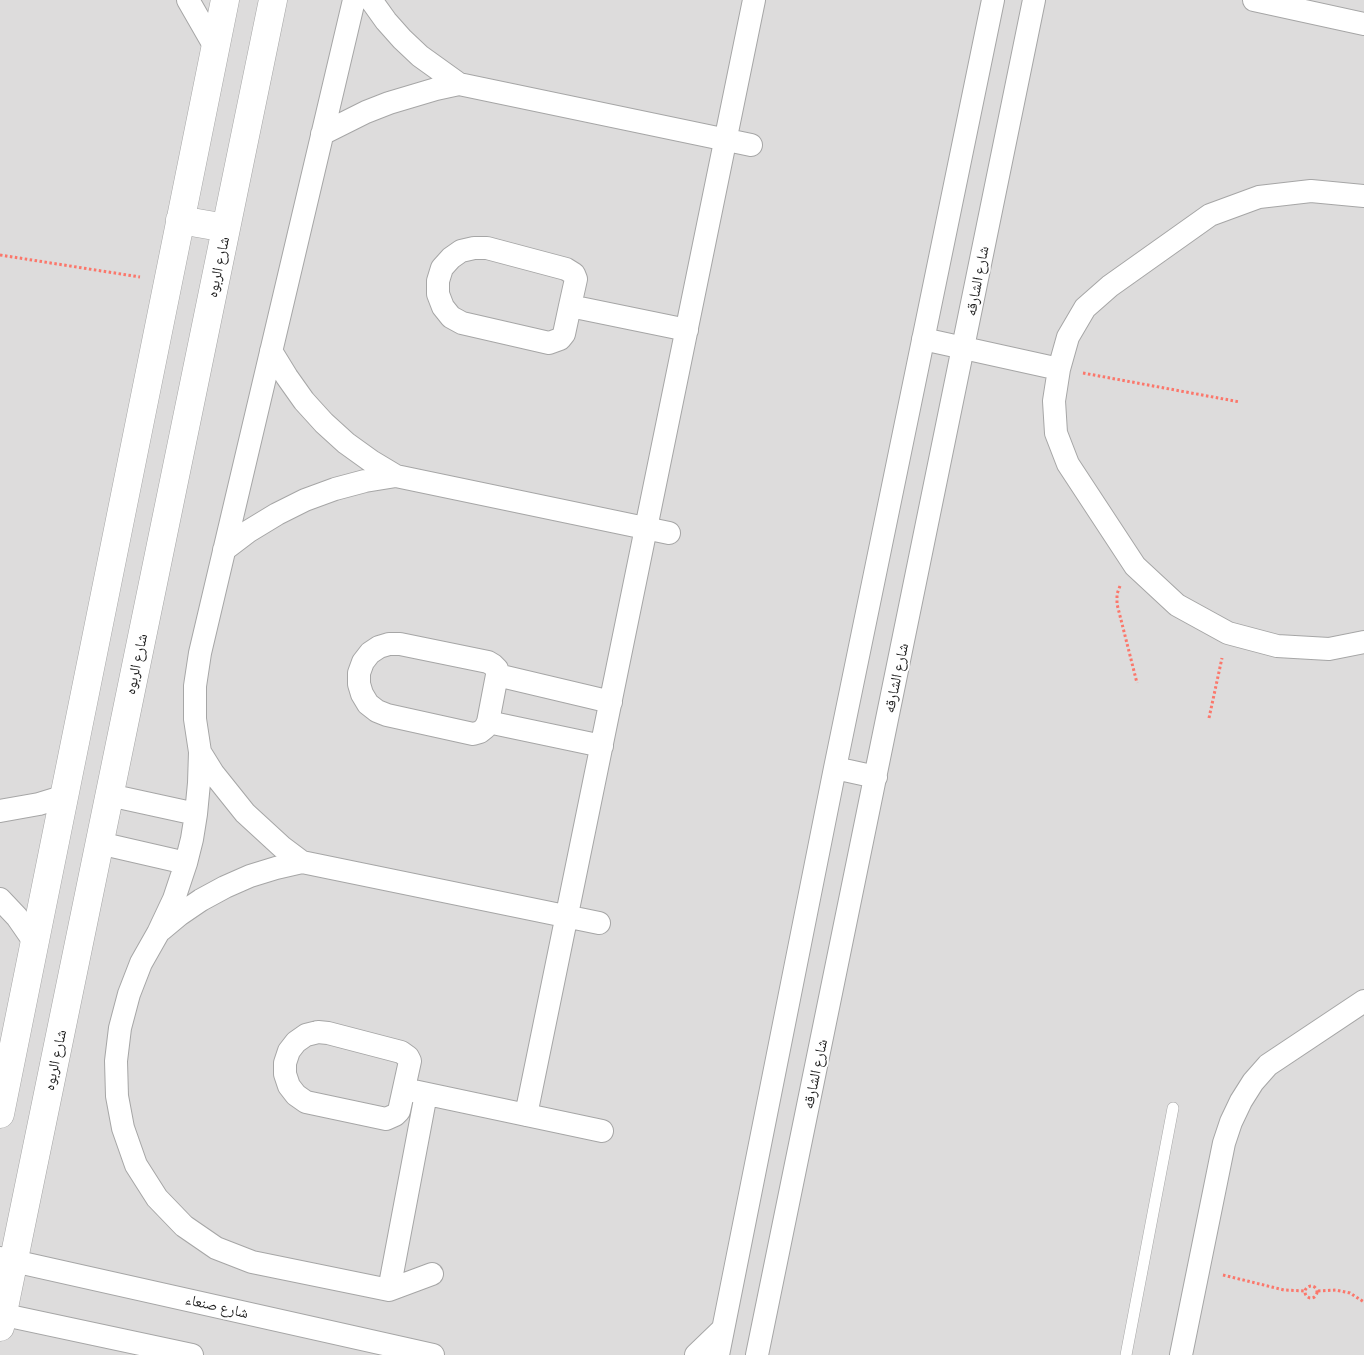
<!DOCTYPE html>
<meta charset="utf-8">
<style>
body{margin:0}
canvas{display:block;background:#f0ece5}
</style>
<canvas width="1364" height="1355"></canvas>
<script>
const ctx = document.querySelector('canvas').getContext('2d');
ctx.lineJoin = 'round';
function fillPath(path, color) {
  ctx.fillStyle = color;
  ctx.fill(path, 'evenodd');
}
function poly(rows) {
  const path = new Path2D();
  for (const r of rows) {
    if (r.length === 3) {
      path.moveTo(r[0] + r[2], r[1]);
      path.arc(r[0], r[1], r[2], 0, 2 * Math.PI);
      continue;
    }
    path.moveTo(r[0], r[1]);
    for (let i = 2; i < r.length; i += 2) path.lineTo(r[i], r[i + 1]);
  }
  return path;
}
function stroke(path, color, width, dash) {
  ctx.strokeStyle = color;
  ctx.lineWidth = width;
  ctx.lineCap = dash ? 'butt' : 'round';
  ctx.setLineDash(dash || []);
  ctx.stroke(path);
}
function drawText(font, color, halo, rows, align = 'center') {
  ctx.font = font + ' Barlow,"Noto Naskh Arabic",sans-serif';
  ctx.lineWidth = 4;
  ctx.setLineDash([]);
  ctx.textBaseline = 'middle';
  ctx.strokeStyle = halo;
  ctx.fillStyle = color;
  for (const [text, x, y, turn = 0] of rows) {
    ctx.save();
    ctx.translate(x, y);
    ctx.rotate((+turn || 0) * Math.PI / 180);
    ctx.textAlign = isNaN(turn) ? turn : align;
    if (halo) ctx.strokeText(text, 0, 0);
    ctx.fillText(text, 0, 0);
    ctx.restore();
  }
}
fillPath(poly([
 [0,0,1364,0,1364,1355,0,1355]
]), '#dddcdc');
const service = poly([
 [1126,1355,1173,1108]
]);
const minor = poly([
 [188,0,215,47],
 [354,0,200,653,195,686,195,719,200,752,199,783,196,814,192,839,186,863,174,899,158,933,141,963,129,994,120,1028,116,1061,117,1096,123,1128,136,1165,157,1198,184,1226,216,1248,252,1262,389,1290,432,1274],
 [371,0,386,21,402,39,420,56,459,84,751,145],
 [1254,0,1364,24],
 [322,134,366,112,389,103,436,89,459,84],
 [1364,196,1311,191,1259,197,1210,215,1110,286,1085,308,1068,337,1059,369,1054,401,1056,433,1068,464,1135,566,1177,605,1228,633,1277,646,1329,649,1364,642],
 [474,248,487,248,566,269,574,274,576,279,570,306,564,334,560,339,549,343,462,323,451,317,443,307,438,294,438,281,442,268,451,258,461,251,474,248],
 [570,306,687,330],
 [923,339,1059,369],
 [271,351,287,377,304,401,324,423,346,443,371,461,396,476,669,533],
 [224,550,249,531,277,514,305,500,335,489,365,481,396,476],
 [389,644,400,644,488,662,493,665,497,669,497,675,488,722,485,728,480,732,473,734,387,715,377,711,368,704,362,694,359,684,359,673,363,662,370,653,379,647,389,644],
 [497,675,611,702],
 [488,722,602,746],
 [200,752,213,773,245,813,282,847,302,862],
 [835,768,876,777],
 [109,795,196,814],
 [0,811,39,804,65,796],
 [99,843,186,863],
 [0,899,17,917,35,943],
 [161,930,179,915,201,900,225,887,250,876,276,868,302,862,599,923],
 [318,1032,328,1033,401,1052,408,1057,410,1061,399,1111,395,1115,386,1119,306,1102,296,1095,289,1086,285,1074,285,1063,289,1051,296,1042,306,1035,318,1032],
 [404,1089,602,1131],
 [526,1115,754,0],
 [0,1258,433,1355],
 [389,1290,426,1094],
 [0,1314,192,1355],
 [696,1355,723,1329],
 [718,1355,835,768,993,0],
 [757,1355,1034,0],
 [1181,1355,1224,1143,1231,1122,1241,1101,1253,1082,1268,1065,1364,1001]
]);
const tertiary = poly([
 [180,220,226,228],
 [0,1114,225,0],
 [0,1327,273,0]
]);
stroke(service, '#a6a6a6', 12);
stroke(minor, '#a6a6a6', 24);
stroke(tertiary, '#a6a6a6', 29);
stroke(poly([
 [0,255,140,277],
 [1083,373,1240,402],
 [1120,586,1117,594,1117,604,1137,683],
 [1209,718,1222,658],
 [1223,1275,1284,1290,1304,1291],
 [1311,1292,6],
 [1318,1291,1336,1290,1350,1293,1364,1302]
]), '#fb776b', 3, [2.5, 2.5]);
stroke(service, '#fff', 11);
stroke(minor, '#fff', 22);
stroke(tertiary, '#fff', 28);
drawText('15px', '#1f1f1f', '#fff', [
 ["شارع الربوه",218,267,-78],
 ["شارع الشارقه",977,281,-79],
 ["شارع الربوه",136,664,-78],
 ["شارع الشارقه",896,678,-78],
 ["شارع الربوه",55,1060,-78],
 ["شارع الشارقه",815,1074,-78],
 ["شارع صنعاء",217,1306,13]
]);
</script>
